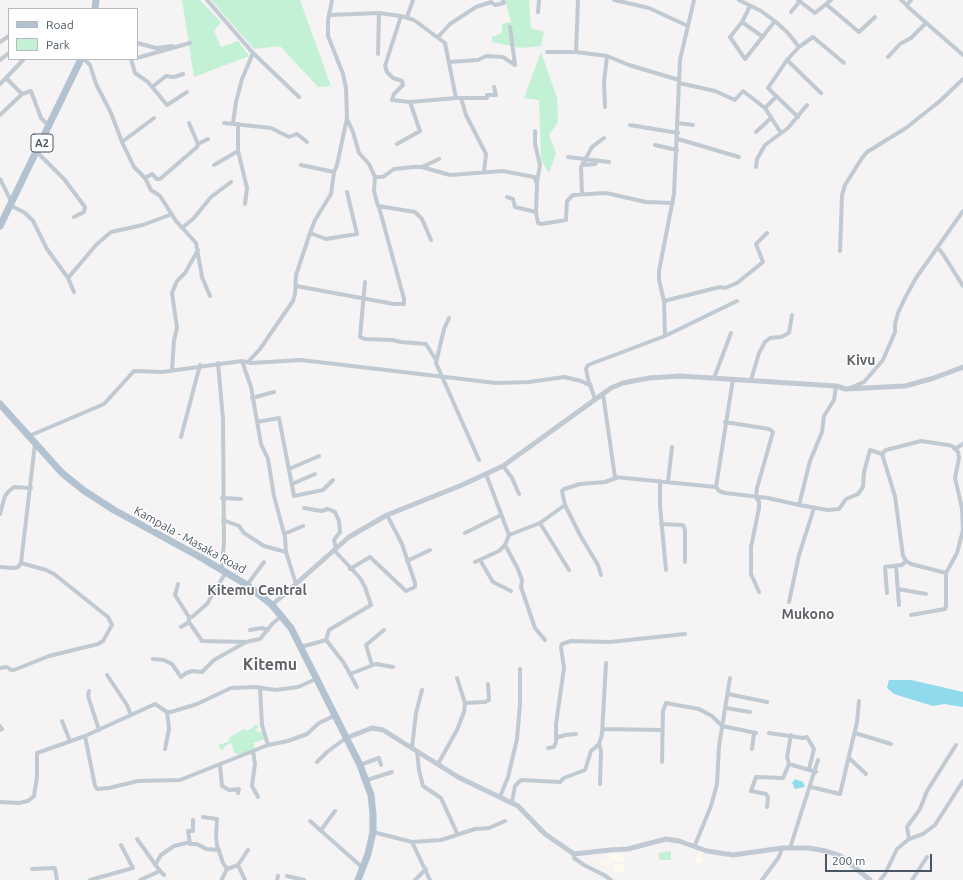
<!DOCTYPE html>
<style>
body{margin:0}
#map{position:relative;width:963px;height:880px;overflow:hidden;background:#f5f3f3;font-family:Ubuntu,sans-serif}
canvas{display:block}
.legend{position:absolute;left:8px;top:8px;width:130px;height:52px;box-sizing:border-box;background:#fff;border:1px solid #b7bbc0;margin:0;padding:5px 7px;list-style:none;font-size:12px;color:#4a5661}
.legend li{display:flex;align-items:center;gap:8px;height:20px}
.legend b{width:20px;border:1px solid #b7bbc0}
.scale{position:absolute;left:825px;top:854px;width:107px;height:18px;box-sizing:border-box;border:2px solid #4a5661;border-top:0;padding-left:5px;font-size:12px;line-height:14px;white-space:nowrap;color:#4a5661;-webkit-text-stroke:3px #fff;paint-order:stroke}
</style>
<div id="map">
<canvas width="963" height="880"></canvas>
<ul class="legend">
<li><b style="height:5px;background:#b3c2d1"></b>Road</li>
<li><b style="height:11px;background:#c3f1d5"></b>Park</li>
</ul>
<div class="scale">200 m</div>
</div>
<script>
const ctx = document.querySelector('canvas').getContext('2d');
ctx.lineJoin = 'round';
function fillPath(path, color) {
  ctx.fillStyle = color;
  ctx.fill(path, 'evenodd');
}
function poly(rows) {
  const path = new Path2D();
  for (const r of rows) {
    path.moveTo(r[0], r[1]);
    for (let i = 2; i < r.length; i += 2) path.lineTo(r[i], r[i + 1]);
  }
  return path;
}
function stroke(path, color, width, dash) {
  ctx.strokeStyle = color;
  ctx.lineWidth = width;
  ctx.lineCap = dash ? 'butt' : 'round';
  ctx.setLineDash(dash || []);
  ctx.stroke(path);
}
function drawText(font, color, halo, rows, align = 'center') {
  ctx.font = font + ' Ubuntu,sans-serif';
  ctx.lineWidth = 3;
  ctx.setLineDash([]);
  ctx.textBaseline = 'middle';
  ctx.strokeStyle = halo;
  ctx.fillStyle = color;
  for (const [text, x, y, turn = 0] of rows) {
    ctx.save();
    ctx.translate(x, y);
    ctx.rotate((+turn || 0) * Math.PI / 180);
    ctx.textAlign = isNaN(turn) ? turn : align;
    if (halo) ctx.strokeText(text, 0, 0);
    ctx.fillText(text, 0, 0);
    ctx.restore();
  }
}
fillPath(poly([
 [700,851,702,852,701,858,699,858,703,859,702,864,694,861],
 [618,853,618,855,624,854,625,861,610,862,610,864,601,865,600,862,609,860,608,854],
 [614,864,625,864,624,872,614,872]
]), '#fdf9ef');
fillPath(poly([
 [182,0,200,0,221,22,214,31,221,47,238,41,249,56,194,77],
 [211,0,300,0,331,86,318,87,280,46,254,49],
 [505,0,529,0,531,28,524,26,544,32,541,46,521,48,492,42,492,37,502,33,502,24,511,22],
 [541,52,557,98,558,122,549,135,556,153,549,173,541,160,539,100,524,98],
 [255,725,260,726,256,729,257,732,263,732,265,739,253,743,255,749,239,755,234,752,231,743,224,747,223,750,220,749,218,745,228,742,230,737,244,729,246,731,252,728],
 [671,851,671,860,659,860,659,853]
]), '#c3f1d5');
fillPath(poly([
 [889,680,911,680,963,692,963,707,944,704,933,706,894,694,887,688],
 [795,779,803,782,805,787,795,789,792,783]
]), '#90daee');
stroke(poly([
 [207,0,253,53,299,97],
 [614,0,649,8,688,26],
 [739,0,761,11,776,22,788,33,799,47],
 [798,0,815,13,831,0],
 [901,0,907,5],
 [911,0,907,5,908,7,963,55],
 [827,5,859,32,875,17],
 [750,6,742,22,730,37,745,59,775,21],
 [538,12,539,0],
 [791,12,800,1],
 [329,15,379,13,401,16,414,20,445,43,456,98,461,98,466,115,486,154,484,172],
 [401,16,385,66,387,72,393,78,402,81,403,85,394,94,392,100,410,102,456,98],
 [407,17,413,0],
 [742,22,763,37],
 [438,37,450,24,476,7,491,2,495,5,504,3,503,0],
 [0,42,9,36],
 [137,43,156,48,172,46],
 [547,52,576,52,607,56,629,65,679,80],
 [576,52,578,0],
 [378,54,379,13],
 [888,57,900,44,911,38,926,23],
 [137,58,190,43],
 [84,59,90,65,96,84,111,113,122,142,154,118],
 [131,59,135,73,148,82,167,105,187,92],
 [0,60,9,53],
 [787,60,821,93],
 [449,62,478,60,486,56,503,57,515,65,510,27],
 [6,78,24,59],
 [679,83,715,91,735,100,743,91,765,108,781,133],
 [0,84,6,78,22,94],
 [152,87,166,76,174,77,183,74],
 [461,98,487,98,487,95,496,95,494,87],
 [605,107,604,82,607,56],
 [765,108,776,97],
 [0,115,22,94,31,91,41,118,50,127],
 [798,117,768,88,787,60,799,47,813,37,844,63],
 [347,119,353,132,359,153,369,164,375,177,374,191,378,206,415,212,422,219,431,240],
 [224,123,271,128,289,137,297,134,307,142],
 [233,123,236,102,242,79,253,53],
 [678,123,693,125],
 [630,125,678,133],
 [535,131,535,144,540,165,537,182],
 [756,132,771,118],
 [678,139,739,157],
 [122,142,134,167,145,178,151,190,160,196,176,221,196,243,202,277,210,296],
 [198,144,208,139],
 [397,144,420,131,410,102],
 [655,145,677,150],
 [238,151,247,188,245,204],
 [37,152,64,179,85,207,84,212,74,217],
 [568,157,609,162],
 [214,165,238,151,238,124],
 [301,165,334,172],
 [583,165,595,164,598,160],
 [422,167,439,159],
 [756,167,757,159,765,145,788,128,807,105],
 [375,177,383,177,394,169,414,167,422,167,450,175,503,171,534,177,537,183,536,212,538,223,541,224,566,220,567,201,573,195,606,193,646,202,673,203],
 [145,178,152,174,157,179,160,179,197,147,198,144,189,123],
 [0,179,11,201],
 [582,194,581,167,592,147,604,138],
 [507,197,513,199,515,207,536,212],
 [10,205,25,213,33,221,47,249,68,278,74,292],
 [182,228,194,218,211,197,231,182],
 [310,233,326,239,357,234,347,192],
 [938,248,943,254,963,286],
 [840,251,842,195,845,185,862,158,867,152,906,128,940,101,963,79],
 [68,278,96,245,111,232,143,225,172,214],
 [365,282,360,337,365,339,392,340,401,342,426,344,436,360],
 [296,286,394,304,404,304,404,299,379,207],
 [664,301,720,287,725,288,737,283,763,262,756,244,767,233],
 [449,318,444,329,436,363,479,460],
 [665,336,737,301],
 [242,361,251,387,261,444,268,459,274,496,285,537,286,552,296,584],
 [248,362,260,349,293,301,295,294,296,275,310,233,315,220,331,194,334,172,337,165,347,118,346,88,343,74,328,36,328,20,332,0],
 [218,363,223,419,224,541,222,569],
 [172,370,174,340,177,328,172,293,177,281,185,273,198,250],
 [714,378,731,333],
 [733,379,716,487,719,491,725,493,768,498,799,505],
 [751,380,759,353,765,342,770,338,781,337,789,333,792,315],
 [836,386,834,400,824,416,822,432,810,461,799,505,828,510,839,509,846,499,858,494,863,487,864,472,870,450,882,454,886,450,921,441,948,445,952,446,958,452,959,458,955,478,962,508,963,530,957,553,946,573,946,606,945,609,911,615],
 [850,388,864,382,883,360,895,332,895,324,898,313,905,298,916,278,963,211],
 [603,394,615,477,716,487],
 [252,398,274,392],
 [595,399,588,379,586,369,588,365,665,336,664,301,659,280,659,271,674,194,680,60,694,0],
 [257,422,279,418,294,496,323,490,333,480],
 [725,422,769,429,773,432,757,488,756,497,759,502,759,508,751,547,751,574,759,592],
 [29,436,104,404,134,371,162,372,242,361,251,363,301,360,496,383,529,382,564,377,581,381,591,386],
 [181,437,200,365],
 [955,449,963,444],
 [882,454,895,496,903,556,906,561,911,564,946,573],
 [503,466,512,478,519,494],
 [289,469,319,456],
 [486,474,509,535,505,545,518,569,522,580,521,587,535,628,545,640],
 [660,481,660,506,666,570],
 [668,482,672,447],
 [292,484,315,474],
 [222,498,241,499],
 [565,505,562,491,564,489,580,484,605,482,616,478],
 [304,508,321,511,328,509,335,512,339,521,340,532,334,540,336,548],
 [0,514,5,496,9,491,14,487,31,488],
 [223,520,239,526,244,533,264,546,286,552],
 [540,523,569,570],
 [661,524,683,525,685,530,685,562],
 [465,533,501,515],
 [284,534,303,526],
 [509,535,540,523,565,505,580,535,598,565,601,575],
 [480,560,493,582,511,591],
 [407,561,430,550],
 [475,562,499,551,505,545],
 [896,566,899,605],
 [0,567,14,568,18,567,21,563],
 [350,569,370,557,406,591,415,587,415,583,402,544,387,515],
 [178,584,175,595,189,617,192,617,207,604,226,572],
 [247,585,264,562],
 [898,589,926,594],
 [887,593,885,567,902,565,906,561],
 [789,602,799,555,814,508],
 [189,617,189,622,202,641,246,642],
 [181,627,189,622],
 [250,630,262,628,268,630],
 [326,640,344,663,357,687],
 [301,647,326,640,329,630,371,605,365,587,360,578,334,550],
 [153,659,164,660,172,664,181,677,186,673,193,671,202,672,214,660,246,642,260,639,273,623,282,616],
 [372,665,366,645,384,630],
 [0,668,7,667,11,670,14,670,49,656,98,644,103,641,112,625,108,617,54,574,46,570,21,563,35,444],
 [350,674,376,664,393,667],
 [107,675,127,705,131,715],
 [89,691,88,696,99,730],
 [728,694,767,702],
 [465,703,485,702,489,700,488,684],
 [726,708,750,712],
 [62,721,70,741],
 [0,726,2,729,0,730],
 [603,729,662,730],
 [769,733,803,738,807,737,814,749,809,769],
 [855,733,891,744],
 [85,736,95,786,97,789,109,788,138,781,180,780,268,745,262,725,260,688],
 [556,738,565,735,576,734],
 [599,744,601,751,600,784],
 [268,745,288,741,307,734,319,723,336,715],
 [412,748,416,713,422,690],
 [548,748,554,747,556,742,556,724,564,668,561,648,562,644,571,641,610,642,685,634],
 [165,749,169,729,167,712],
 [752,749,754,733],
 [253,751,255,764,252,786,258,797],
 [417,751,419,770,423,786,441,798,457,833],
 [849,758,866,774],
 [317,762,327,752,346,738],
 [662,762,663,711,666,703,699,709,712,716,722,726,756,733],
 [438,764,457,730,464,712,465,703,457,678],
 [789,764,787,757,791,735],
 [220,765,222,786,229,790,239,789,238,793],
 [360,765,379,758,381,765],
 [367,780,392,772],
 [811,787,840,794,857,722,859,701],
 [500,797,508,777,517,739,520,704,520,669],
 [0,802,19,803,28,801,34,796,37,777,37,753,85,736,155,704,167,712,171,712,197,704,231,688,256,687,275,690,298,687,316,679],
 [512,802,515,786,521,780,560,782,564,778,585,770,591,751,599,744,602,734,606,663],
 [767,807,768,797,766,794,751,791,756,777,783,778,789,764,816,772],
 [203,817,217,819,216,835,217,845,223,863,227,869],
 [193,820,193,831,188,831,190,844,197,844,206,849,219,850],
 [310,821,363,868],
 [321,830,335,811],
 [373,832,412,842,430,880],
 [137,839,160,871,164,875],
 [909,839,923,834,935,825,963,781],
 [412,842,441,840,475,829,489,828,505,821],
 [695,845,711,806,717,784,719,746,730,678],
 [790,848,818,760],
 [574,854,574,858,584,865,604,875,611,880],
 [155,865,161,855,174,846,190,842],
 [238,865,245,880],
 [32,869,55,868,57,880],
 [287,876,304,880],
 [222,879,227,869,238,865,248,850],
 [90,880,133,868,121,845],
 [140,880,160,871],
 [277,880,278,876],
 [415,880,426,869],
 [762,880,779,857,782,848],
 [880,880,885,874,897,849,909,839,907,827,920,809,927,791,956,745],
 [912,880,927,857]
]), '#c1cad2', 4);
stroke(poly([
 [272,605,349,537,387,515,462,485,503,466,611,388,623,383,649,378,680,376,836,386,846,389,905,386,934,378,963,367],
 [346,738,372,728,383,730,458,777,518,806,545,834,574,854,610,850,628,849,666,839,679,841,707,851,733,855,782,848,808,848,826,851,841,856,870,880]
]), '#c1cad2', 5);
stroke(poly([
 [95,9,96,0],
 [0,226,81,59],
 [0,404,62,473,83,490,114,510,200,557,247,585,272,605,291,628,360,765,371,795,373,815,373,832,368,854,358,880]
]), '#b3c2d1', 7);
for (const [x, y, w] of [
 [42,143,22]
]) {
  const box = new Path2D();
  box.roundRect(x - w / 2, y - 9, w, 18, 3);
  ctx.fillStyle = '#fff';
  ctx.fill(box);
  stroke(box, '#4a5661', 1);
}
drawText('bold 11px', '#4a5661', null, [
 ["A2",42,143]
]);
drawText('12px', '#4a5661', '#fff', [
 ["Kampala - Masaka Road",190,540,29]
]);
drawText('bold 14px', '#5f6368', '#fff', [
 ["Kivu",861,360],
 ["Kitemu Central",257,590],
 ["Mukono",808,614]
]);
drawText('bold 16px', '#5f6368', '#fff', [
 ["Kitemu",270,665]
]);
</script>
